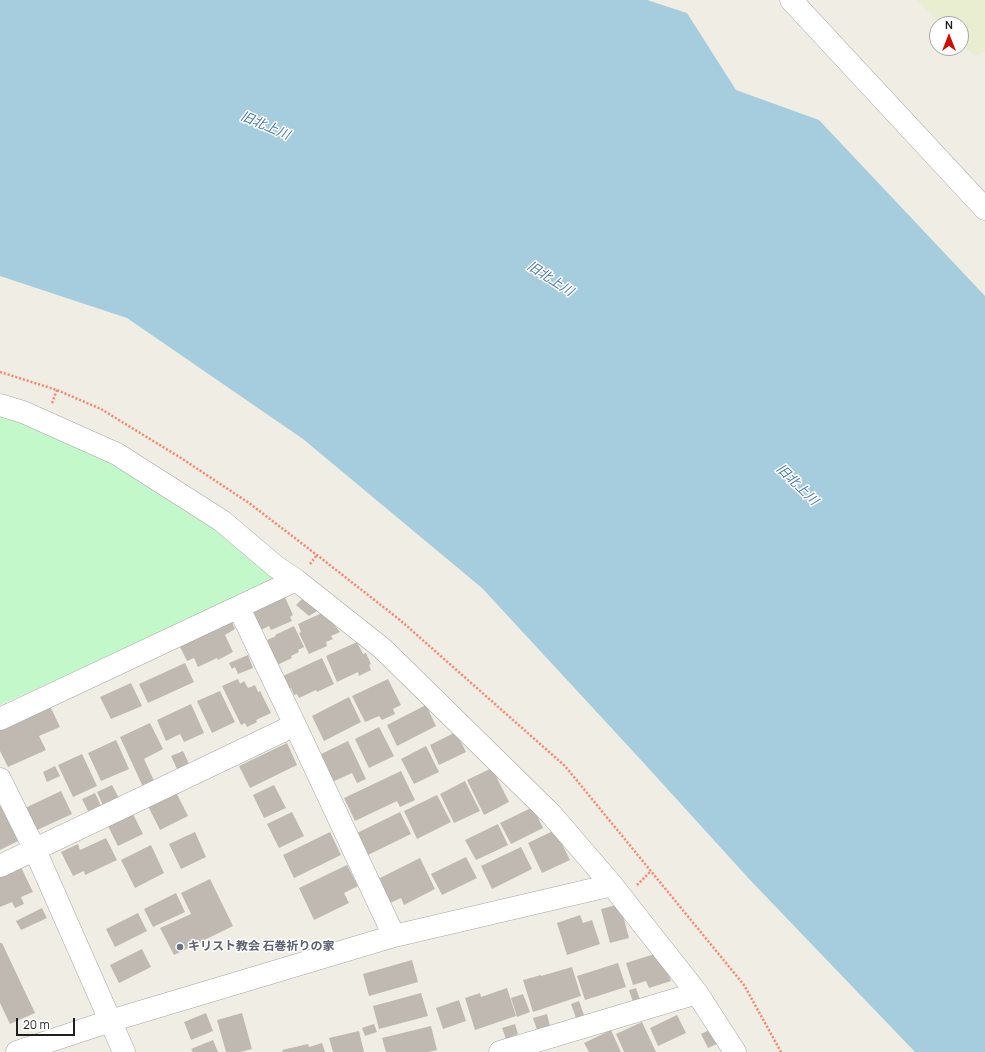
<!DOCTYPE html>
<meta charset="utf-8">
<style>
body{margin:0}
#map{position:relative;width:985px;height:1052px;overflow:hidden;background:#f0ede5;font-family:Manrope,sans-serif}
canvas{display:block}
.north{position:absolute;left:929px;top:16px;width:40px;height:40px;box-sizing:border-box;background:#fff;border:1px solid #a5a5a5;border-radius:50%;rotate:0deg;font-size:11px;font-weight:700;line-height:16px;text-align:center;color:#1f1f1f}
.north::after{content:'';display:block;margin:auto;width:14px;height:18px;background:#cd0e00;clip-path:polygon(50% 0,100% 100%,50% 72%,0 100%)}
.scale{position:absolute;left:16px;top:1018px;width:59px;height:18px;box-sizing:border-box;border:2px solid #1f1f1f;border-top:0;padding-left:5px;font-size:12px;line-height:14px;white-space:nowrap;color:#1f1f1f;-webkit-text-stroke:3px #fff;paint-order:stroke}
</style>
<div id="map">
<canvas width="985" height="1052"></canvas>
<div class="north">N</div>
<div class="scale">20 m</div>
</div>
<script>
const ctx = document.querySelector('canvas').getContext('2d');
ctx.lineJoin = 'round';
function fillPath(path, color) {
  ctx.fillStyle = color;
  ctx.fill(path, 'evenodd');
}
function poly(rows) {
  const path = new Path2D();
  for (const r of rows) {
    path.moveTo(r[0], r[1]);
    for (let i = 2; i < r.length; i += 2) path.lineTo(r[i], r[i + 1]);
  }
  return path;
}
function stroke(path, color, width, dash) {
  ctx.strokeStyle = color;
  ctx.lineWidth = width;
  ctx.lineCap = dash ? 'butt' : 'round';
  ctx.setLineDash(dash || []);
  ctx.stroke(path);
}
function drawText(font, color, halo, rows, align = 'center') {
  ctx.font = font + ' Manrope,"Noto Sans JP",sans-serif';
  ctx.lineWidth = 3;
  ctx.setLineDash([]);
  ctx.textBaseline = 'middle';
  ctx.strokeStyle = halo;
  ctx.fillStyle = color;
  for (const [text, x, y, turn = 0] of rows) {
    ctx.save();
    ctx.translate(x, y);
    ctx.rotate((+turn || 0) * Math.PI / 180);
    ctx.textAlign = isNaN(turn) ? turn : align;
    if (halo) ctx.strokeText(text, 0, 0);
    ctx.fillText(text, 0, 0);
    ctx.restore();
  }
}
fillPath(poly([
 [917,0,985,0,985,51,976,56,967,50,961,45,961,24,941,24]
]), '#eaeed1');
fillPath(poly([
 [0,412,102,453,226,534,278,579,172,629,0,705]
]), '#c3f9ca');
fillPath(poly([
 [0,0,647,0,687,13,736,90,819,120,985,296,985,1052,915,1052,751,881,641,760,482,588,303,439,127,318,0,276]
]), '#a6cddd');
fillPath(poly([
 [283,593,293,615,290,617,292,621,271,630,269,626,259,631,251,613],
 [306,595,322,608,309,616,296,605],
 [324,612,340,632,331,636,333,639,326,642,327,646,309,654,299,633,301,632,298,624],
 [224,620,232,622,235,629,225,635,233,652,218,660,217,658,198,667,194,658,187,661,178,643],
 [294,626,304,647,298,650,299,652,291,656,292,658,277,665,267,640,276,636,275,635],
 [357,642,363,654,366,653,371,664,369,665,371,670,359,676,358,672,337,682,326,656],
 [248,655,253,668,238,674,235,667,232,669,229,663],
 [322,658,334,684,317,692,316,690,299,698,297,694,294,695,291,688,289,689,283,676],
 [185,663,194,682,148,703,139,684],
 [238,679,240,684,244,681,248,688,255,685,258,692,260,691,271,713,256,720,257,722,247,727,245,723,241,725,222,686],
 [388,679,401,705,393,709,395,714,382,720,379,716,365,722,352,696],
 [131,683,142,706,111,719,100,697],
 [220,691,235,722,212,733,197,701],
 [349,697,361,722,324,741,312,716],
 [191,704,204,733,184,742,180,734,166,741,157,720],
 [426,705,436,726,397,746,387,725],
 [50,706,60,727,39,736,46,750,8,767,0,751,0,730],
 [150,723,163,749,144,759,155,783,144,789,120,737],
 [379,727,394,756,369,768,355,739],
 [456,732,466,752,439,765,430,745],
 [116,740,129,769,101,781,88,753],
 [348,741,366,779,357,783,352,773,330,783,317,756],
 [287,743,297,765,250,788,239,766],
 [426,746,439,772,414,784,401,759],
 [183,751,190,766,178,771,171,756],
 [82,754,97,786,73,797,58,765],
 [55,766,60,776,47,782,43,772],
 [492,768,509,802,484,815,467,780],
 [401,771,415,800,400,807,397,801,355,821,344,798],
 [465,781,480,811,454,823,440,794],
 [112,785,120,800,104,808,97,792],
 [274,785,286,808,264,818,253,795],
 [61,791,72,814,35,831,25,808],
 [176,792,188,816,160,830,148,806],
 [95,793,103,810,90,815,82,799],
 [437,795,451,822,417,839,404,811],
 [0,806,2,806,18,841,0,850],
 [533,807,543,828,511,844,500,823],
 [131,810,143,834,118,846,106,822],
 [292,812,304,836,279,848,267,824],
 [400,812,411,834,368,855,357,833],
 [498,824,508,845,476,860,465,840],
 [555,830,570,860,542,873,528,843],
 [195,832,206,857,181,869,169,844],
 [330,832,341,855,294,878,283,855],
 [106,838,117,860,85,875,84,871,73,876,61,852,78,844,80,850],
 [151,845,164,873,135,888,121,860],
 [521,847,532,869,492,889,481,866],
 [466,857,477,878,442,895,431,874],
 [420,858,435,889,404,905,401,898,390,903,378,879],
 [20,865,33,892,21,897,24,904,15,908,12,902,0,907,0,874],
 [347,865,358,886,344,893,349,903,314,920,299,888],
 [210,879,233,926,174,955,160,928,191,914,181,893],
 [176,893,185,912,153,927,144,909],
 [620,904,629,938,610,943,601,909],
 [42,908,47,918,21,930,16,921],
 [138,913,147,931,115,947,106,929],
 [580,915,583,923,592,920,600,944,567,955,557,923],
 [0,943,2,943,35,1013,10,1024,0,1003],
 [142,949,151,967,119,983,110,965],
 [661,952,671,981,649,988,646,981,633,985,626,963],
 [412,960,418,982,369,996,363,974],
 [618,963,626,987,585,1000,577,976],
 [572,967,581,996,533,1012,523,980,541,975,541,976],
 [507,988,516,1016,475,1030,465,998,480,993,481,997],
 [636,988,641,1003,634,1005,629,990],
 [421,993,428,1016,379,1029,373,1006],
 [523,994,530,1012,517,1017,511,998],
 [459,1000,466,1021,443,1029,436,1008],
 [579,1001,585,1018,577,1021,571,1004],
 [206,1013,213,1031,191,1040,184,1022],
 [242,1013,252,1049,240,1052,226,1052,217,1020],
 [547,1014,550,1026,537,1030,533,1018],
 [677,1015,686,1033,658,1046,650,1028],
 [642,1022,656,1052,624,1052,616,1034],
 [374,1024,377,1032,365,1036,362,1028],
 [515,1024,518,1034,506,1039,502,1028],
 [431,1026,437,1050,428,1052,386,1052,382,1038],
 [715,1027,721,1042,708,1048,701,1034],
 [611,1030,621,1052,589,1052,584,1043],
 [359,1031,364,1052,333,1052,329,1038],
 [213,1040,218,1052,193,1052,191,1049],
 [322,1043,325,1052,283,1052,282,1050,308,1044,309,1047]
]), '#c0b9b1');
const minor = poly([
 [791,0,985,209],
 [0,405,23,412,117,454,222,521,275,566,296,580,383,649,551,814,612,885,697,993,735,1052],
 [239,608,295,725,394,936],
 [0,719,296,580],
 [0,779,35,850,124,1052],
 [0,866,295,725],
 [17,1052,110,1021,394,936,612,885],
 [500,1052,697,993]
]);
stroke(minor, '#a6a6a6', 23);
stroke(poly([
 [0,372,57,390,101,409,181,458,249,503,317,555,400,620,565,766,744,985,781,1052],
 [52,403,57,390],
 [310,564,317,555],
 [637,885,651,871]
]), '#f9846c', 2.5, [2, 2]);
stroke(minor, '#fff', 22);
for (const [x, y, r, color] of [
 [180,947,4,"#6b7280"]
]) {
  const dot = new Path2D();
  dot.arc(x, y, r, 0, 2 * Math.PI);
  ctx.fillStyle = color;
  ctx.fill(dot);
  stroke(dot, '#fff', 1.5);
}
drawText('bold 12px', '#5b616d', '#fff', [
 ["キリスト教会 石巻祈りの家",188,947]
], 'left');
drawText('italic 13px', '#4b77af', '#fff', [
 ["旧北上川",265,126,23],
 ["旧北上川",550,279,33],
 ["旧北上川",797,485,44]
]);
</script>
